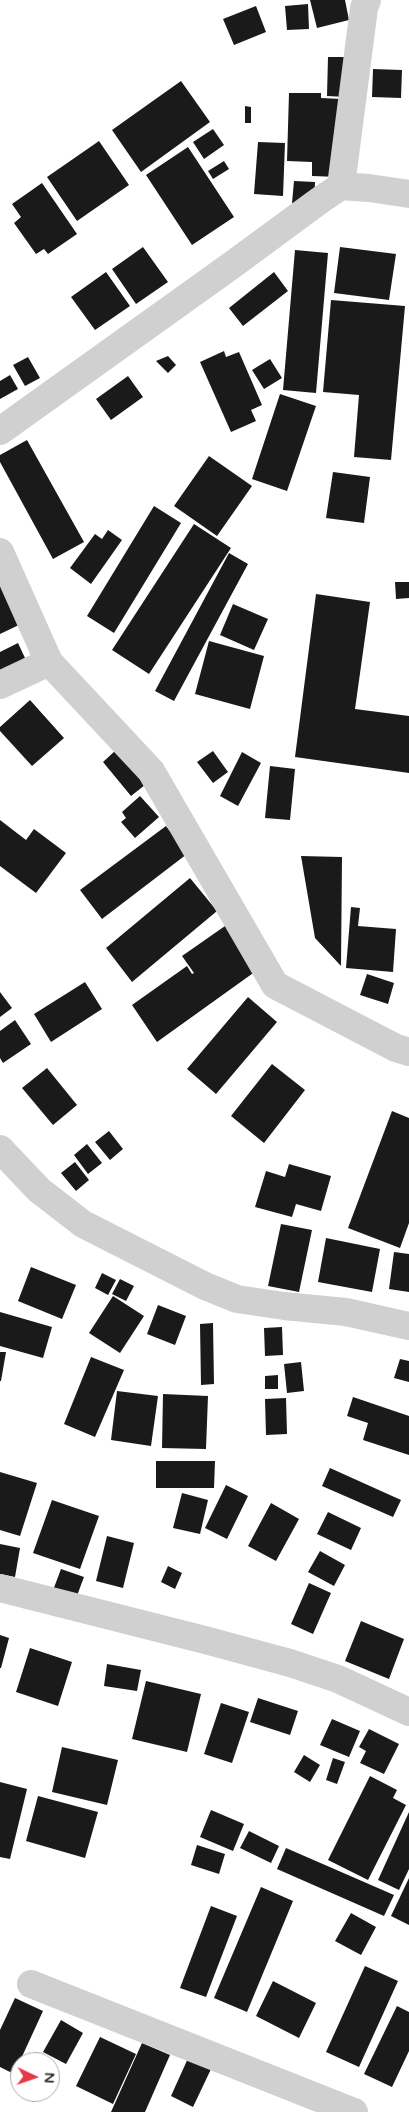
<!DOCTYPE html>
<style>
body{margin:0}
#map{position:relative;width:409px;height:2112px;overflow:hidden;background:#fff;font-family:"Varela Round",sans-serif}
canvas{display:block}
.north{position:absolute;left:10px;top:2052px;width:50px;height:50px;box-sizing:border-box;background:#fff;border:1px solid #adadad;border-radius:50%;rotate:93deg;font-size:14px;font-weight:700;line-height:20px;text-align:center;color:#333}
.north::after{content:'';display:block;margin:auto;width:18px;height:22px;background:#e63946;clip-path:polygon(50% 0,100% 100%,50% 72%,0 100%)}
</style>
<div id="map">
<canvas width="409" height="2112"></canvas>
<div class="north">N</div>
</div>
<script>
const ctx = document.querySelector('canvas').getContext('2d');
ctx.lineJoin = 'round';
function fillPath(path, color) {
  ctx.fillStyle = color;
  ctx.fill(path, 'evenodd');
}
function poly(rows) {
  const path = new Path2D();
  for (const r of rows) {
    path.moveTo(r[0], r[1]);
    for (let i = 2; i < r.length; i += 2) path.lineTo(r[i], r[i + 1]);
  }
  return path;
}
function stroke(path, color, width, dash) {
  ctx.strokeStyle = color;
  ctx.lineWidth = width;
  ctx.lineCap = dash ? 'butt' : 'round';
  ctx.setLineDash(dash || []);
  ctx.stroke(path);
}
fillPath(poly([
 [310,0,345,0,349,20,317,28],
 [308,4,309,29,287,30,285,6],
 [256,6,266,32,234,45,223,19],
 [328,57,346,57,346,97,327,96],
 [373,69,402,70,401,98,372,97],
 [181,81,210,122,141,172,112,130],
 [289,93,321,93,321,98,342,99,339,177,312,176,312,162,287,161],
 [245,106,251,107,251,123,245,123],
 [213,129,224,145,204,159,193,142],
 [99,141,129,185,77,221,47,177],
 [258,142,285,143,283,196,254,194],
 [188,147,234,217,192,245,146,175],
 [224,161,229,169,213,179,208,171],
 [294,181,315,182,314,203,292,203],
 [42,183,77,234,48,254,44,249,36,254,14,223,21,217,12,204],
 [143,247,168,282,136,304,112,269],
 [340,247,396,254,389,300,334,293],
 [295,250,328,253,316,393,283,390],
 [106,272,130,306,95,330,71,297],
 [274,272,288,291,243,326,229,308],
 [331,300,405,306,391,460,354,457,359,395,323,392],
 [224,351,226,357,239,352,262,405,251,410,256,421,231,432,200,362],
 [168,356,176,365,168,373,156,361],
 [28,357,40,378,25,386,13,365],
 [270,359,282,378,264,389,252,370],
 [10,375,18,389,0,399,0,381],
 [128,376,143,397,111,420,96,399],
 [280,394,316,406,287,491,252,479],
 [27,440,84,542,53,559,0,462,0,455],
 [209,456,252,486,217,536,174,506],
 [333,472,370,477,364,523,326,518],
 [154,506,181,523,114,633,87,616],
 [194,524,231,548,149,674,112,650],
 [108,530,122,540,91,584,70,568,95,534,102,539],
 [229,553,248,564,174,701,155,691],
 [0,580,21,624,0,634],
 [395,582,409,582,409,598,396,599],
 [316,594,370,602,355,709,409,716,409,773,295,757],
 [233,604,268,619,254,650,220,635],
 [209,641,264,656,250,709,195,694],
 [18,643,25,658,0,672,0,652],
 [30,700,64,738,32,766,0,731,0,727],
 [116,750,145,785,131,796,103,762],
 [213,751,228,772,213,783,197,762],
 [242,752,261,763,238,806,220,796],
 [270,766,295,769,290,820,265,818],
 [140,796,159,817,135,838,121,822,126,818,122,812],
 [0,820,26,840,34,829,66,853,36,893,0,866],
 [166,826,187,854,102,919,80,890],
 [301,856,342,857,341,966,315,938],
 [190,878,217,911,132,982,106,948],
 [351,907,360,908,358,926,396,929,393,972,346,968],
 [225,926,256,971,157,1042,132,1005,187,966,192,974,194,973,182,956],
 [367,974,394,983,388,1004,360,995],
 [85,982,102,1009,51,1042,34,1014],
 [0,992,12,1008,0,1017],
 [248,997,277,1022,216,1094,187,1069],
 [15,1020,31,1044,3,1063,0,1058,0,1031],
 [272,1064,305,1090,264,1143,231,1116],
 [47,1068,77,1105,53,1125,22,1088],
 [392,1111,409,1118,409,1223,400,1248,348,1228],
 [109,1131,123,1149,110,1160,95,1142],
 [87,1144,102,1163,88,1174,74,1155],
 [75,1162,89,1180,76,1191,61,1173],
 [289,1164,331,1176,321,1211,296,1204,292,1217,255,1207,266,1171,285,1177],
 [281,1224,312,1230,299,1292,268,1286],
 [326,1238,380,1249,372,1292,318,1282],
 [394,1252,409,1254,409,1292,389,1289],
 [31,1267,76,1285,62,1319,18,1301],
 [102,1273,116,1280,108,1295,95,1288],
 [120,1279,134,1286,126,1301,112,1294],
 [113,1296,144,1316,120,1353,89,1333],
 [158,1305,186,1316,175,1345,147,1334],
 [0,1312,52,1327,43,1358,0,1346],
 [213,1323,214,1384,201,1385,200,1324],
 [282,1327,283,1355,265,1356,264,1328],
 [0,1352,6,1352,1,1381,0,1381],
 [91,1357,124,1370,95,1437,64,1424],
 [400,1359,409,1361,409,1382,394,1378],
 [301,1362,304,1391,287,1393,284,1364],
 [278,1375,278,1389,265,1389,265,1376],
 [117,1391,158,1396,151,1446,111,1440],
 [163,1394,208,1396,206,1449,162,1448],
 [353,1397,409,1416,409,1455,363,1440,368,1423,347,1416],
 [286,1398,287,1434,266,1435,265,1399],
 [156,1461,215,1461,214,1488,156,1488],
 [330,1468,401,1500,393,1517,322,1486],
 [0,1472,37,1483,20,1536,0,1530],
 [226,1485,248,1496,227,1539,205,1528],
 [182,1493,208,1500,200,1534,173,1528],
 [52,1500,99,1516,80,1569,33,1553],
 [271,1503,299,1519,276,1561,248,1546],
 [328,1512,361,1528,351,1550,317,1534],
 [107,1536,134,1543,123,1588,96,1581],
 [0,1544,20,1548,15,1577,0,1574],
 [320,1551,345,1565,334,1586,308,1572],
 [168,1566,182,1573,175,1589,161,1582],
 [61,1569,84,1577,75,1601,52,1593],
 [309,1583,331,1593,313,1634,291,1624],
 [361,1621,404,1639,389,1679,345,1661],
 [0,1635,9,1638,1,1668,0,1668],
 [30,1648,72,1662,58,1706,16,1692],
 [107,1664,141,1670,137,1691,104,1686],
 [146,1681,201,1694,187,1752,132,1739],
 [258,1698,298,1711,290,1735,250,1722],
 [221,1703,249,1712,232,1763,204,1754],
 [332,1719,360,1731,349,1757,320,1745],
 [369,1729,399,1744,384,1774,360,1763,366,1751,359,1747],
 [62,1747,118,1760,107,1805,52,1792],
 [304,1755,320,1765,310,1782,294,1772],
 [333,1758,345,1762,337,1784,326,1780],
 [370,1776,397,1790,393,1798,406,1805,368,1880,328,1860],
 [0,1782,27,1789,10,1859,0,1857],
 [38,1796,98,1812,85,1858,26,1841],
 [211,1810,244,1824,233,1851,200,1837],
 [409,1812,409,1869,399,1890,378,1880],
 [249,1831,279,1846,271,1863,240,1848],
 [197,1845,225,1854,219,1874,191,1865],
 [286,1848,394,1895,384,1916,277,1869],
 [409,1878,409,1925,391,1916],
 [261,1887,293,1901,247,2012,214,1998],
 [211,1906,237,1916,206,1997,180,1988],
 [351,1913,376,1927,361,1955,335,1941],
 [365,1966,398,1981,359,2067,326,2052],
 [273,1981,316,2003,299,2038,256,2016],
 [15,1998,43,2011,14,2074,0,2067,0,2030],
 [397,2006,409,2012,409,2051,392,2087,364,2074],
 [61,2020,83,2033,66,2064,43,2052],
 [100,2037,136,2054,113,2104,76,2086],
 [142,2043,170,2055,145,2112,111,2112],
 [189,2056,212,2067,193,2107,171,2096]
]), '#1a1a1a');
stroke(poly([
 [341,186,364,8,367,0],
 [0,431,232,265,319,201,341,186,369,188,409,194],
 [0,552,49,662,151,771,275,985,396,1048,409,1052],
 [0,685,49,662],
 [0,1149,39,1190,83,1224,205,1286,237,1299,284,1306,346,1312,409,1326],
 [0,1588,205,1640,290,1663,338,1679,409,1712],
 [31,1984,354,2112]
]), '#d0d0d0', 28);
</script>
